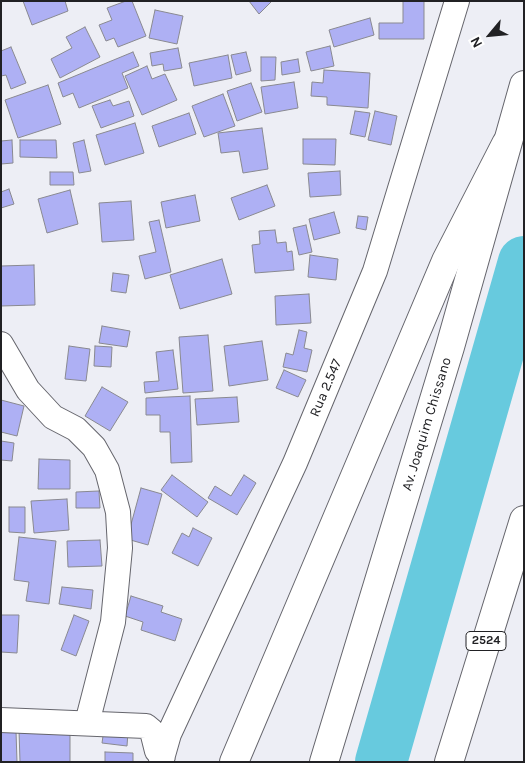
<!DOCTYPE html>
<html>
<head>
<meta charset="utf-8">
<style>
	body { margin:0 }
	#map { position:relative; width:525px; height:763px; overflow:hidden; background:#edeef5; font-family:Karla,sans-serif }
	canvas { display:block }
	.frame { position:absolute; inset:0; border:2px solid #212124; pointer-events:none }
	.north { position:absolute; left:465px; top:10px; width:50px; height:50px; -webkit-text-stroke:4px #fff; paint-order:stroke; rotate:242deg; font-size:14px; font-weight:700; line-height:20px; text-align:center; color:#212124 }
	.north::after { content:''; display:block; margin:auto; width:18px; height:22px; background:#212124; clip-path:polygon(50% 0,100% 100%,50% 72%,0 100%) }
</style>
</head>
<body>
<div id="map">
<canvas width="525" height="763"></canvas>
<div class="frame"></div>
<div class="north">N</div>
</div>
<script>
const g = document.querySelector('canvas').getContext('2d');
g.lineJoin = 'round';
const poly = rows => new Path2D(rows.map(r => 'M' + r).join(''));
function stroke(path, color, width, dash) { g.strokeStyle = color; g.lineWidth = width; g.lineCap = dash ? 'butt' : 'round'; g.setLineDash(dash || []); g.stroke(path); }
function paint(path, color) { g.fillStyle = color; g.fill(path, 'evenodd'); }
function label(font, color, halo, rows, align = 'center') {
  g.font = font + ' Karla,sans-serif'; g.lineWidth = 4; g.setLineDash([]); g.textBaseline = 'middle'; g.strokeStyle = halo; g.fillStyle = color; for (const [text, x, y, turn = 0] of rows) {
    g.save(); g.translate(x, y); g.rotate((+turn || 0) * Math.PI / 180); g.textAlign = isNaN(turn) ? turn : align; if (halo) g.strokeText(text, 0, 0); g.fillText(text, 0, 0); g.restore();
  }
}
stroke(poly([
	[381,762,524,262]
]), '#67cade', 52);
const building = poly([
	[23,1,65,1,68,11,32,25,23,1],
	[126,1,132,1,146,36,118,47,114,38,106,41,99,25,112,20,107,8,126,1],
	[249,1,272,1,259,14,249,1],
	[403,1,424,1,424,39,379,39,379,23,403,23,403,1],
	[155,10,183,16,177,44,149,38,155,10],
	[370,18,374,35,334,47,329,30,370,18],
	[85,27,100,57,60,78,51,59,72,48,66,37,85,27],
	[330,46,334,66,311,71,306,52,330,46],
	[11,47,26,83,11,89,6,75,1,76,1,51,11,47],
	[178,48,182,68,164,71,163,64,152,66,150,53,178,48],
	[133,52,139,66,122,73,128,88,79,108,73,93,63,97,58,83,133,52],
	[246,52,251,71,236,75,231,55,246,52],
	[228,55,232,78,194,86,189,63,228,55],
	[261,57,276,57,275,80,261,81,261,57],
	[298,59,300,72,282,75,281,62,298,59],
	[147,66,152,79,165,74,177,100,142,115,125,76,147,66],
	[324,70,370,73,368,108,327,105,327,97,311,96,312,82,323,83,324,70],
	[294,82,298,108,265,114,261,87,294,82],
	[251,83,262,112,237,121,227,91,251,83],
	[48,85,61,124,18,138,5,100,48,85],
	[223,94,235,126,204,137,192,106,223,94],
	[110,100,113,106,129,101,134,116,101,128,92,106,110,100],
	[355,111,370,113,365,137,350,134,355,111],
	[375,111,397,116,391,145,368,140,375,111],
	[189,113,196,134,159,147,152,126,189,113],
	[135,123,144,153,105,165,96,135,135,123],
	[262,128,268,169,243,173,239,151,221,153,218,133,262,128],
	[303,139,336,139,335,165,303,164,303,139],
	[12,140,13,163,1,164,1,141,12,140],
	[20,140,56,140,57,158,20,157,20,140],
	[84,140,91,171,79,173,73,143,84,140],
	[340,171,341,195,310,197,308,173,340,171],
	[50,172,73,172,74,185,50,185,50,172],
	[267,185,275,206,239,220,231,198,267,185],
	[9,189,14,204,1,208,1,192,9,189],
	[70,190,78,224,47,233,38,199,70,190],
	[195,195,200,221,166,228,161,202,195,195],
	[131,201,134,240,102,242,99,203,131,201],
	[334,212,340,233,314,240,309,219,334,212],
	[358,216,368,217,366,230,356,228,358,216],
	[159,220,171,272,145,279,139,256,156,252,149,222,159,220],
	[306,225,312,252,299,255,293,228,306,225],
	[275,230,277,243,286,242,287,252,292,251,294,270,255,273,252,245,260,244,259,231,275,230],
	[310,255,338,259,336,280,308,277,310,255],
	[222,259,232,294,180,309,170,275,222,259],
	[34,265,35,305,1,306,1,266,34,265],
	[113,273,129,275,126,293,111,291,113,273],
	[309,294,311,323,276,325,275,296,309,294],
	[102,326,130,331,127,347,99,343,102,326],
	[299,330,307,332,304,348,312,350,307,372,283,367,286,353,293,355,299,330],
	[208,335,213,391,183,393,179,337,208,335],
	[262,341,268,380,229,386,224,346,262,341],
	[69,346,90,349,86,381,65,379,69,346],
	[95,346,112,347,111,367,94,366,95,346],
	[173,350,178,389,145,393,144,382,159,381,156,352,173,350],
	[284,370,306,380,298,397,276,388,284,370],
	[102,387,128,402,110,431,85,416,102,387],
	[190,396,192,462,171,463,170,432,160,432,160,415,146,415,146,398,190,396],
	[237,397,239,422,197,425,195,399,237,397],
	[1,400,24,406,17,436,1,432,1,400],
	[1,441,14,443,12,461,1,460,1,441],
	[39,459,70,460,70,489,38,489,39,459],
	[172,475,208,502,197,517,161,490,172,475],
	[244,475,256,483,237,515,208,498,215,486,231,496,244,475],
	[141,488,162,494,148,545,127,539,141,488],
	[99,491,100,508,76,508,76,492,99,491],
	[67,499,69,530,34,533,31,501,67,499],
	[9,507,25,507,25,533,9,532,9,507],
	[193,528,212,538,198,566,172,553,182,533,189,537,193,528],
	[19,537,56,541,49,604,26,601,29,582,14,580,19,537],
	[100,540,102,566,68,567,67,541,100,540],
	[62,587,93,590,91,609,59,604,62,587],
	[131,596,163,606,161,612,182,619,175,641,141,630,143,622,125,616,131,596],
	[1,615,19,615,17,653,1,652,1,615],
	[74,615,89,621,76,656,61,650,74,615],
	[104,729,128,732,127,746,102,743,104,729],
	[19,730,70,730,70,762,20,762,19,730],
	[1,731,16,731,17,762,1,762,1,731],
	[105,752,133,753,133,762,105,762,105,752]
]);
paint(building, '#aeb0f4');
stroke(building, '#898990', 1);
const minor = poly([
	[1,344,28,390,53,417,76,429,94,447,107,470,118,512,120,548,113,622,87,723],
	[1,720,146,726,152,731,157,751,163,756],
	[161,762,169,734,295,463,375,271,457,1]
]);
const primary = poly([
	[324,762,450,347,524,85],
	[449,762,524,520]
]);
const trunk = poly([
	[234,762,446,261,506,144]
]);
stroke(minor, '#65656c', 26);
stroke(primary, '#65656c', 30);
stroke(trunk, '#65656c', 30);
stroke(minor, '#fff', 24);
stroke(primary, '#fff', 28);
stroke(trunk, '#fff', 28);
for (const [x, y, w] of [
	[486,641,40]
]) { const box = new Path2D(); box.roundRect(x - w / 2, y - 9.5, w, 19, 4); g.fillStyle = '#fff'; g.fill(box); stroke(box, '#212124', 1); }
label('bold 12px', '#212124', null, [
	["2524",486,641]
]);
label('14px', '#212124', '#fff', [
	["Rua 2.547",326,388,-67],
	["Av. Joaquim Chissano",427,424,-73]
]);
</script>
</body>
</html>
